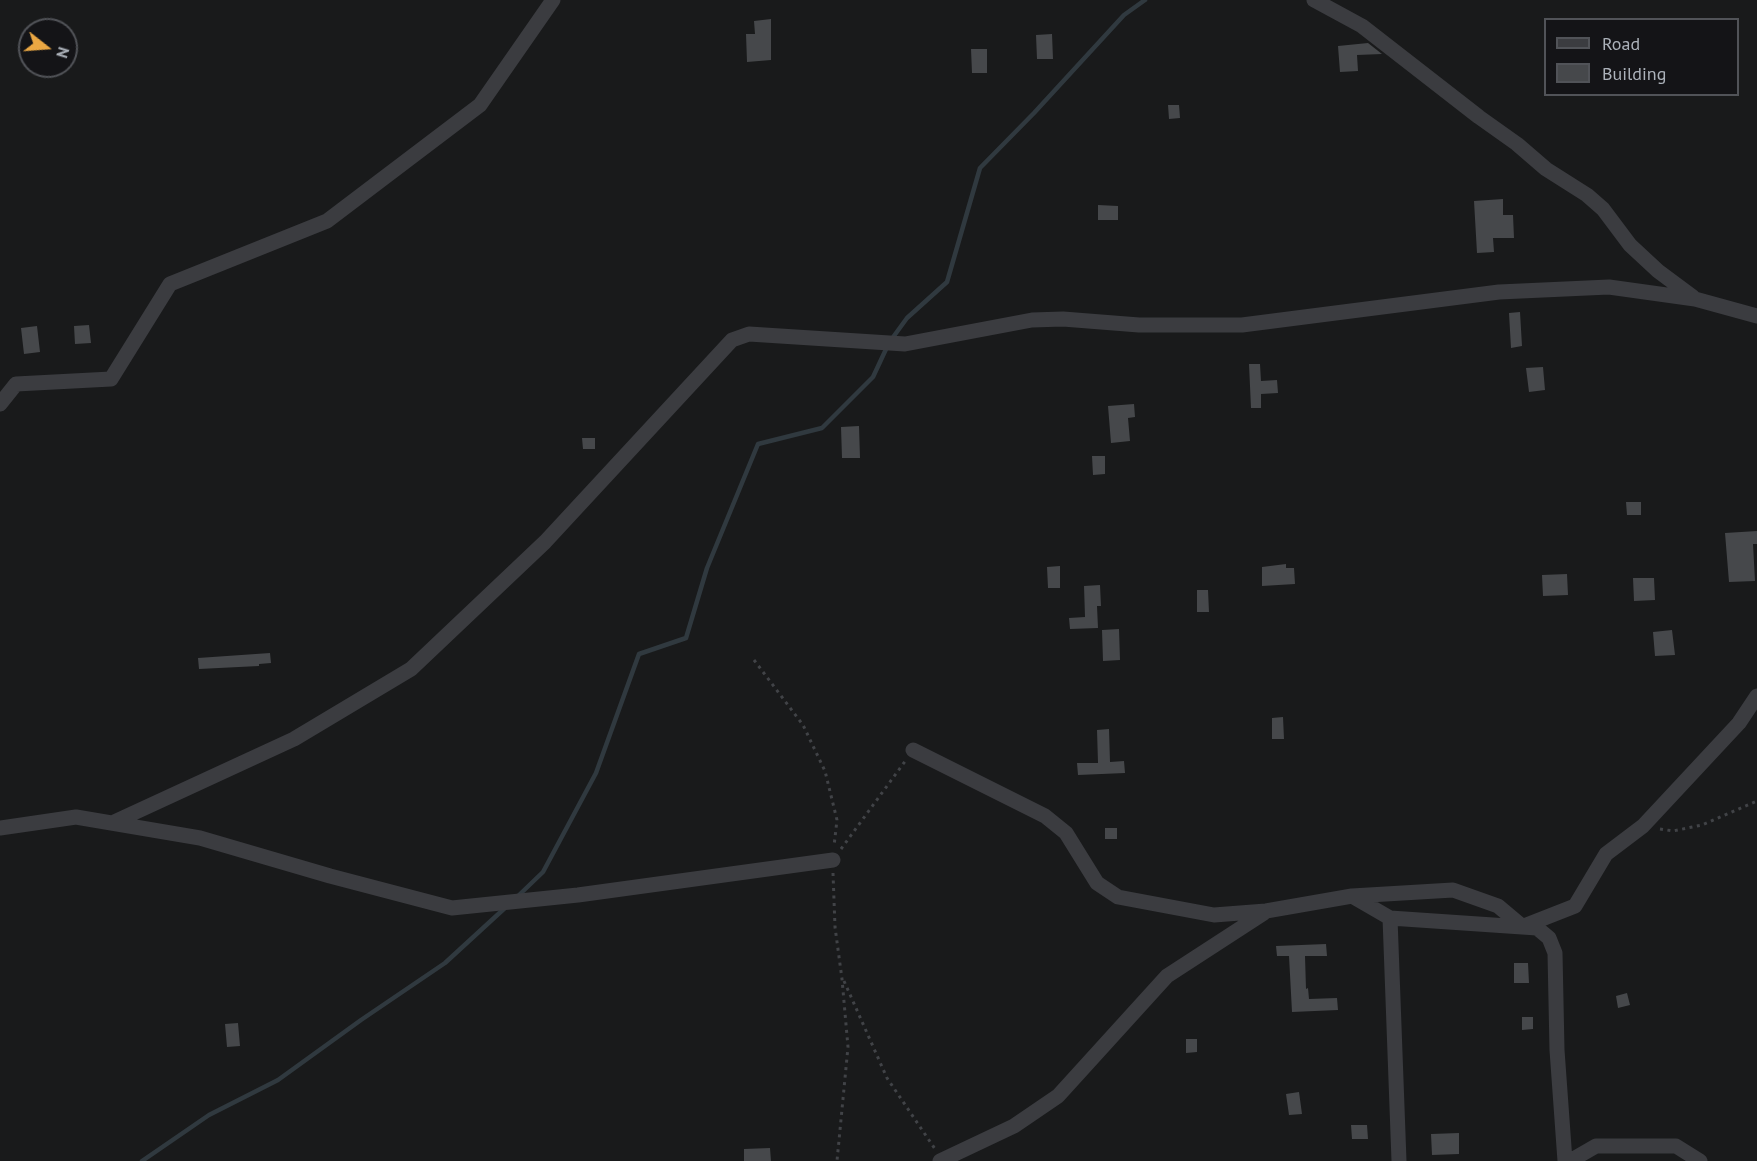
<!DOCTYPE html>
<html>
<head>
<meta charset="utf-8">
<style>
	body { margin:0 }
	#map { position:relative; width:1757px; height:1161px; overflow:hidden; background:#191a1b; font-family:"PT Sans",sans-serif }
	canvas { display:block }
	.legend { position:absolute; left:1544px; top:18px; width:195px; height:78px; box-sizing:border-box; background:#141417; border:2px solid #515358; margin:0; padding:8px 10px; list-style:none; font-size:18px; color:#acb2ba }
	.legend li { display:flex; align-items:center; gap:12px; height:30px }
	.legend b { width:30px; border:2px solid #515358 }
	.north { position:absolute; left:18px; top:18px; width:60px; height:60px; box-sizing:border-box; background:#141417; border:2px solid #515358; border-radius:50%; rotate:107deg; font-size:16px; font-weight:700; line-height:24px; text-align:center; color:#acb2ba }
	.north::after { content:''; display:block; margin:auto; width:21px; height:27px; background:#eaa743; clip-path:polygon(50% 0,100% 100%,50% 72%,0 100%) }
</style>
</head>
<body>
<div id="map">
<canvas width="1757" height="1161"></canvas>
<ul class="legend">
<li><b style="height:8px;background:#3b3c40"></b>Road</li>
<li><b style="height:16px;background:#46484b"></b>Building</li>
</ul>
<div class="north">N</div>
</div>
<script>
const g = document.querySelector('canvas').getContext('2d');
g.lineJoin = 'round';
const poly = rows => new Path2D(rows.map(r => 'M' + r).join(''));
function stroke(path, color, width, dash) { g.strokeStyle = color; g.lineWidth = width; g.lineCap = dash ? 'butt' : 'round'; g.setLineDash(dash || []); g.stroke(path); }
function paint(path, color) { g.fillStyle = color; g.fill(path, 'evenodd'); }
stroke(poly([
	[891,340,907,318,947,282,980,168,1034,113,1124,15,1145,0],
	[517,897,543,872,596,773,639,654,686,638,707,568,758,444,822,428,873,377,887,347],
	[142,1161,209,1115,278,1080,361,1020,445,963,506,907]
]), '#30393f', 4.5);
paint(poly([
	[771,19,771,60,747,62,746,34,755,34,754,21],
	[1052,34,1053,59,1037,59,1036,35],
	[1368,43,1382,54,1357,55,1358,71,1340,72,1338,46],
	[971,49,987,49,987,73,972,73],
	[1168,105,1179,105,1180,118,1169,119],
	[1503,199,1503,215,1513,215,1514,238,1493,238,1494,252,1477,253,1474,201],
	[1098,205,1118,206,1118,220,1098,220],
	[1520,312,1522,346,1511,348,1509,313],
	[89,325,91,343,75,344,74,326],
	[37,326,40,352,24,354,21,328],
	[1249,364,1260,364,1261,381,1277,380,1278,393,1261,394,1261,408,1251,408],
	[1543,367,1545,390,1529,392,1526,368],
	[1134,404,1135,417,1128,418,1130,441,1111,443,1108,406],
	[859,426,860,458,842,458,841,427],
	[582,438,595,438,595,449,583,449],
	[1092,456,1105,456,1105,474,1093,475],
	[1626,502,1641,502,1641,515,1627,515],
	[1757,531,1757,544,1753,544,1755,581,1729,582,1725,533],
	[1286,564,1286,568,1294,568,1295,584,1262,586,1262,567],
	[1060,566,1060,588,1048,588,1047,567],
	[1567,574,1568,595,1543,596,1542,575],
	[1633,578,1654,578,1655,600,1634,601],
	[1100,585,1101,606,1097,606,1098,628,1070,629,1069,618,1085,617,1084,586],
	[1197,590,1208,590,1209,612,1197,612],
	[1119,629,1120,660,1103,661,1102,630],
	[1672,630,1675,655,1655,656,1653,632],
	[270,653,271,663,259,664,259,666,199,669,198,658],
	[1283,717,1284,739,1272,739,1272,718],
	[1109,729,1110,762,1124,761,1125,773,1078,775,1077,763,1098,763,1097,730],
	[1105,828,1117,828,1117,839,1105,839],
	[1326,944,1327,956,1305,956,1306,989,1308,988,1309,999,1337,998,1338,1010,1292,1012,1289,956,1277,956,1276,946],
	[1514,963,1528,963,1529,983,1514,983],
	[1627,993,1630,1005,1618,1008,1616,996],
	[1522,1017,1533,1017,1533,1029,1522,1030],
	[238,1023,240,1046,227,1047,225,1024],
	[1186,1039,1197,1039,1197,1052,1186,1053],
	[1299,1092,1302,1114,1289,1115,1286,1094],
	[1351,1125,1367,1125,1368,1139,1352,1139],
	[1459,1133,1459,1154,1432,1155,1431,1134],
	[770,1148,771,1161,744,1161,744,1149]
]), '#46484b');
stroke(poly([
	[754,660,803,725,825,771,837,820,834,846],
	[1660,829,1673,831,1702,825,1757,801],
	[841,849,906,760],
	[833,873,835,927,842,979,848,1047,837,1161],
	[844,981,887,1078,935,1149]
]), '#414347', 3, [3, 4.5]);
stroke(poly([
	[1314,0,1362,26,1479,117,1517,144,1546,169,1587,195,1603,209,1630,245,1658,271,1693,297],
	[0,404,16,384,111,379,170,284,327,221,480,105,553,0],
	[913,750,1045,816,1066,833,1097,883,1118,897,1214,915,1266,911,1352,896,1390,918,1537,928,1549,938,1555,953,1557,1050,1565,1161],
	[112,823,294,739,411,669,545,542,732,340,749,334,905,344,1032,320,1063,319,1139,325,1242,325,1499,292,1609,287,1695,299,1757,316],
	[0,828,76,817,200,838,330,876,452,908,578,895,833,860],
	[1352,896,1453,890,1498,906,1523,927],
	[1390,918,1399,1161],
	[1524,926,1575,906,1606,854,1643,826,1739,723,1757,696],
	[940,1161,1014,1126,1058,1096,1167,976,1264,913],
	[1570,1161,1596,1146,1676,1146,1700,1161]
]), '#3b3c40', 15);
</script>
</body>
</html>
